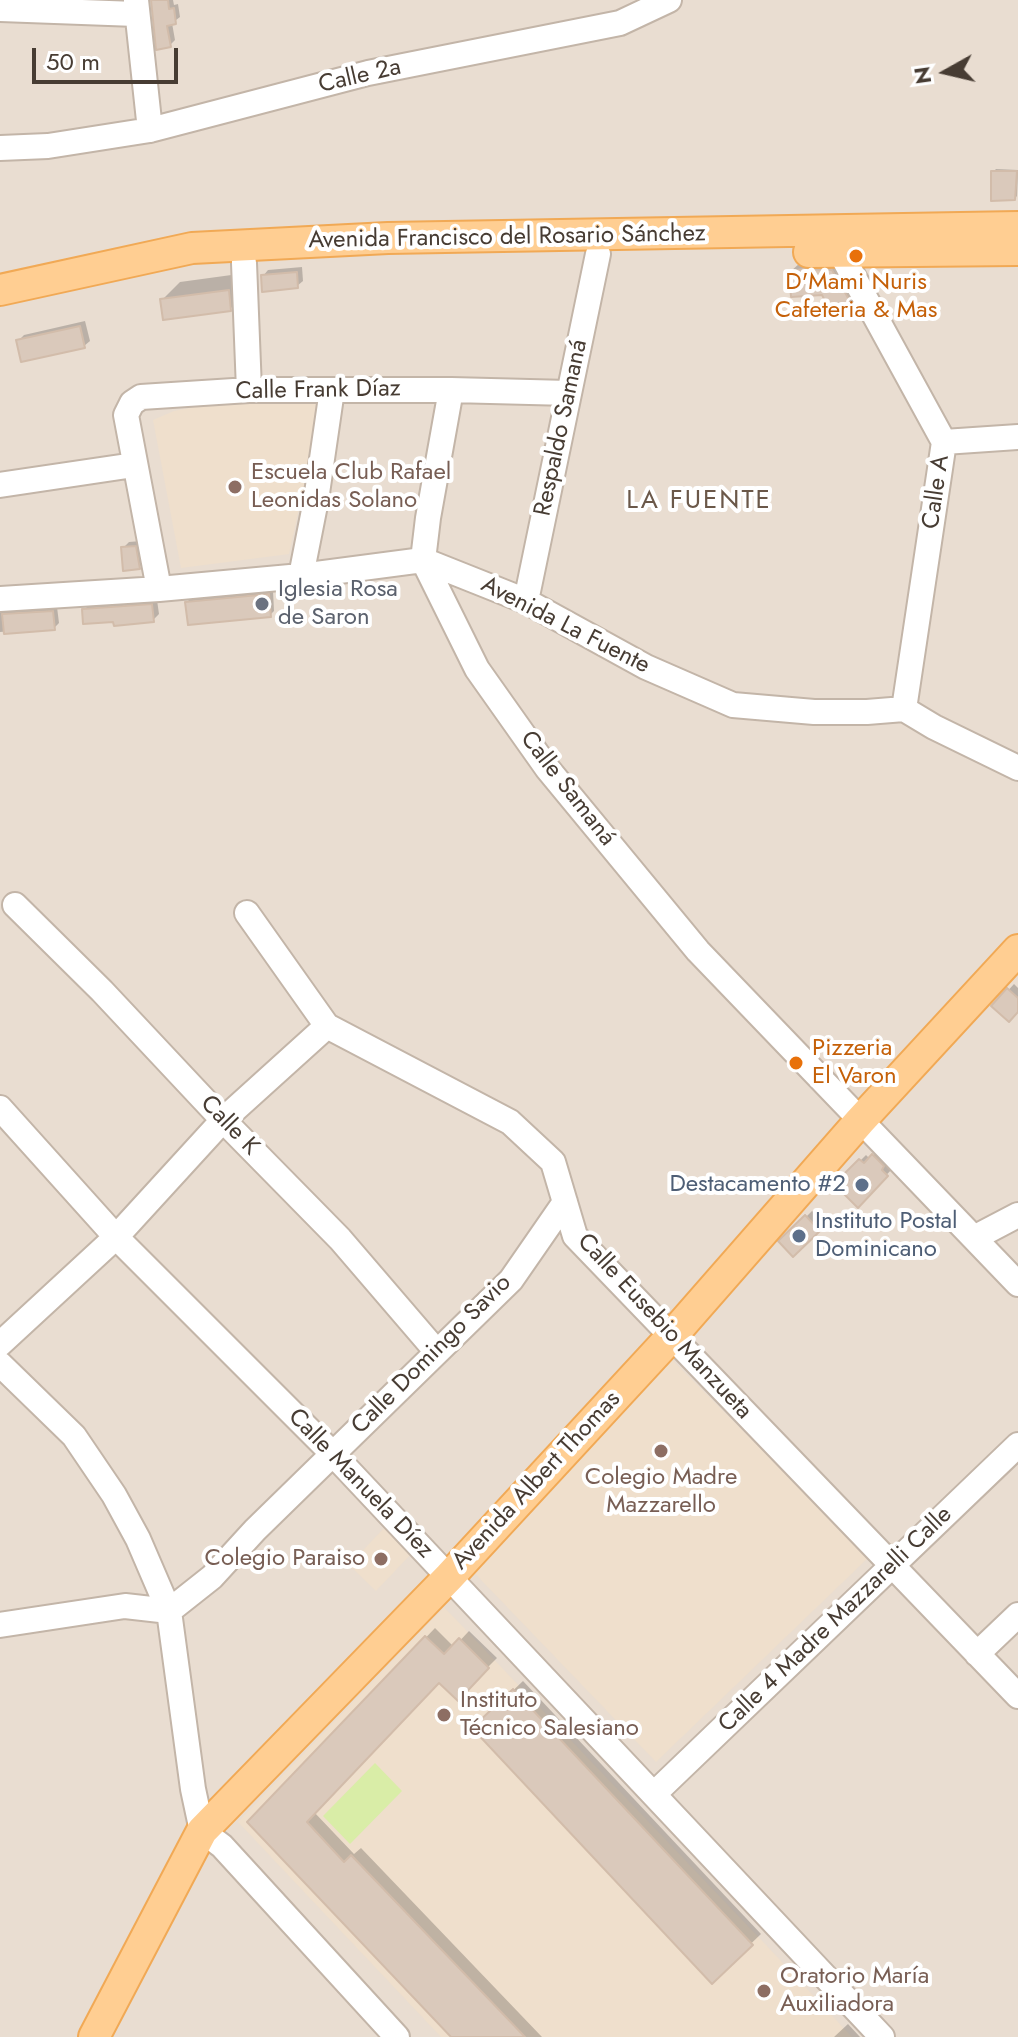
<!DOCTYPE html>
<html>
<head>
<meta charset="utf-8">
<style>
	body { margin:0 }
	#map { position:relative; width:1018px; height:2037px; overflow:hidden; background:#f4ece4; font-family:Jost,sans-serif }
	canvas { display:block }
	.north { position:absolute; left:906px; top:32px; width:80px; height:80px; -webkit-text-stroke:6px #fff; paint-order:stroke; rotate:262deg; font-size:22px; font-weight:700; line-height:32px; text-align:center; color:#473c33 }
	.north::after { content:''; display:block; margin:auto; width:28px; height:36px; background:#473c33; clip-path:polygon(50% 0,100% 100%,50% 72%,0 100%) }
	.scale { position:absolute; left:32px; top:48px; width:146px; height:36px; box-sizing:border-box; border:4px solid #473c33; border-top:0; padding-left:10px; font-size:24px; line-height:28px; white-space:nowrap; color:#473c33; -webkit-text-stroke:6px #fff; paint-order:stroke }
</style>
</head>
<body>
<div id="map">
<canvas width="1018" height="2037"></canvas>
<div class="north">N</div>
<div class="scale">50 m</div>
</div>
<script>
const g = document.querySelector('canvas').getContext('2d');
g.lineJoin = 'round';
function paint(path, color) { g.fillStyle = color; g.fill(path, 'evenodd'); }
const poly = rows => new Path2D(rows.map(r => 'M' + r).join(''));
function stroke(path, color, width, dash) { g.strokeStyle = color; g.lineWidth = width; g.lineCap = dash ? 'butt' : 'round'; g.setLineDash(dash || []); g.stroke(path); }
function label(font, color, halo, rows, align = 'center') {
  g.font = font + ' Jost,sans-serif'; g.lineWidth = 8; g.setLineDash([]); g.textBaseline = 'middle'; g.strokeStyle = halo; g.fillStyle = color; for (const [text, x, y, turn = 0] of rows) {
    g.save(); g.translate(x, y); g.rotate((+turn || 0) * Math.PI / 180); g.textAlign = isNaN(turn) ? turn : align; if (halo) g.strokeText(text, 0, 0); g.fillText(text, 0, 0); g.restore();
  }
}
paint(poly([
	[0,0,1018,0,1018,2037,0,2037]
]), '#e9ddd1');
paint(poly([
	[229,400,322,403,289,554,181,568,153,420,174,411],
	[659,1347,869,1557,656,1762,458,1556],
	[386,1526,413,1552,376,1591,349,1565],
	[444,1607,766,1945,852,2037,441,2037,238,1822]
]), '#efdfcc');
paint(poly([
	[375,1763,402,1791,350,1844,323,1816]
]), '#d9eda7');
paint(poly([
	[153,0,173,0,174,5,178,4,180,17,172,23,175,40,170,45],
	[996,169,1018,170,1017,196,1015,198,993,172],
	[842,262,862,299,854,308,823,293,791,271,800,263],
	[302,267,303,281,297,286,263,276,268,270],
	[246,273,248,292,230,309,162,300,180,282],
	[85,321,90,341,84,346,18,341,24,335],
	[141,541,145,561,139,567,123,548,129,542],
	[273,591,274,611,270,615,187,602,191,598],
	[157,600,159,614,153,620,84,610,90,604],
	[0,607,57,607,59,623,54,628,0,632],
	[1014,984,1018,988,1018,1010,994,1006],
	[879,1150,892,1169,858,1205,852,1180,846,1175,866,1155,870,1159],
	[812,1211,825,1224,793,1254,781,1242],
	[435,1628,454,1647,469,1631,497,1658,457,1698,439,1680,314,1812,354,1854,361,1848,542,2037,454,2037,250,1822],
	[523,1681,761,1934,712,1981,474,1728],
	[848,2024,860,2037,834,2037]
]), '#0003');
const building = poly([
	[151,0,168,0,169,9,174,8,176,24,167,26,171,47,156,50,151,0],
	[991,171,1017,171,1015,200,991,201,991,171],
	[804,269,832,270,855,310,833,317,822,295,791,297,789,271,804,269],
	[297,272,298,288,262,292,261,275,297,272],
	[229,290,231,311,163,320,160,299,229,290],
	[80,326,85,348,21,362,16,340,80,326],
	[136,546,140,569,123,571,121,547,136,546],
	[269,594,271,617,188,625,185,602,269,594],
	[152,604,154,622,114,626,113,622,83,624,82,609,152,604],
	[53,611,55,630,4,634,2,614,53,611],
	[1007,988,1018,998,1018,1012,1009,1022,991,1006,1007,988],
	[872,1154,884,1166,882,1170,888,1176,858,1208,840,1190,849,1180,843,1175,859,1159,864,1163,872,1154],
	[805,1215,820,1231,793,1257,778,1241,805,1215],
	[425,1636,444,1654,459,1638,489,1668,458,1701,439,1683,307,1822,344,1862,351,1855,525,2037,451,2037,247,1822,425,1636],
	[513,1689,753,1945,712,1984,472,1728,513,1689]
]);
paint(building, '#dac9bb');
stroke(building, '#d2bcaa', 2);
const minor = poly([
	[136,0,150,130],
	[0,9,136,14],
	[0,148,48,146,150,130,368,73,620,23,669,0],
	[840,252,944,442,904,709],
	[244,263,249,390],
	[451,390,428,518,423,560,477,669,547,768,698,951,1018,1284],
	[944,442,1018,437],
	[0,485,134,465],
	[301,576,316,500,332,390],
	[159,589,126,415,132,403,141,397,249,390,451,390,569,393],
	[0,599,159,589,301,576,423,560,526,601,646,667,733,705,814,712,867,712,904,709,934,727,1018,768],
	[526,601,598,254],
	[15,905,102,991,223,1120,340,1239,437,1352],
	[247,913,327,1026,510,1122,553,1162,575,1236,1018,1696],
	[0,1108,116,1237,332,1453,882,2037],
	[974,1238,1018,1215],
	[0,1344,116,1237,223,1120,327,1026],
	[0,1364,74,1436,114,1495,138,1539,169,1611,193,1789,202,1831,222,1846,397,2037],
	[0,1625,125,1606,169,1611,212,1577,255,1530,511,1280,565,1202],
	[977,1654,1018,1615],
	[654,1794,1018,1445]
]);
const major = poly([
	[809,252,1018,250],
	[0,290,192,248,388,238,1018,227],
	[94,2037,202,1831,449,1577,670,1338,860,1121,1018,950]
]);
stroke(minor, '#c3b5a8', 28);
stroke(major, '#f1a955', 34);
stroke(minor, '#fff', 24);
stroke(major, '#ffce92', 30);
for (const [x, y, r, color] of [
	[856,256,8,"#e8710a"],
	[235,487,8,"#8d6e63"],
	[262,604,8,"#6b7280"],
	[796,1063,8,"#e8710a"],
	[862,1185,8,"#5c6f8a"],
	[799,1236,8,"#5c6f8a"],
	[661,1451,8,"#8d6e63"],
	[381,1559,8,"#8d6e63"],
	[444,1715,8,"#8d6e63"],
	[764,1991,8,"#8d6e63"]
]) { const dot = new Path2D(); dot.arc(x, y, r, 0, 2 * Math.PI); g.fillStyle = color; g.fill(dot); stroke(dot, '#fff', 3); }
label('24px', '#473c33', '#fff', [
	["Calle 2a",360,77,-13],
	["Avenida Francisco del Rosario Sánchez",507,238,-1],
	["Calle Frank Díaz",318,391,-1],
	["Respaldo Samaná",562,428,-78],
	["Calle A",937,492,-82],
	["Avenida La Fuente",565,626,27],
	["Calle Samaná",567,789,52],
	["Calle K",229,1126,46],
	["Calle Eusebio Manzueta",664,1327,47],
	["Calle Domingo Savio",432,1355,-45],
	["Avenida Albert Thomas",537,1481,-47],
	["Calle Manuela Díez",360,1484,46],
	["Calle 4 Madre Mazzarelli Calle",836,1620,-44]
]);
label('24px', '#c56008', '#fff', [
	["D'Mami Nuris",856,283],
	["Cafeteria & Mas",856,311],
	["Pizzeria",812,1049,"left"],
	["El Varon",812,1077,"left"]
]);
label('24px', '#785e54', '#fff', [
	["Escuela Club Rafael",251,473],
	["Leonidas Solano",251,501],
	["Colegio Madre",661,1478,"center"],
	["Mazzarello",661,1506,"center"],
	["Colegio Paraiso",365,1559,"right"],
	["Instituto",460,1701],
	["Técnico Salesiano",460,1729],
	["Oratorio María",780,1977],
	["Auxiliadora",780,2005]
], 'left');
label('24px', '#5b616d', '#fff', [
	["Iglesia Rosa",278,590],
	["de Saron",278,618]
], 'left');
label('24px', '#4e5e75', '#fff', [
	["Destacamento #2",846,1185],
	["Instituto Postal",815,1222,"left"],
	["Dominicano",815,1250,"left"]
], 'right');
g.letterSpacing = '2px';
label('26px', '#6b5849', '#fff', [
	["LA FUENTE",699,502]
]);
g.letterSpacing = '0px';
</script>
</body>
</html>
